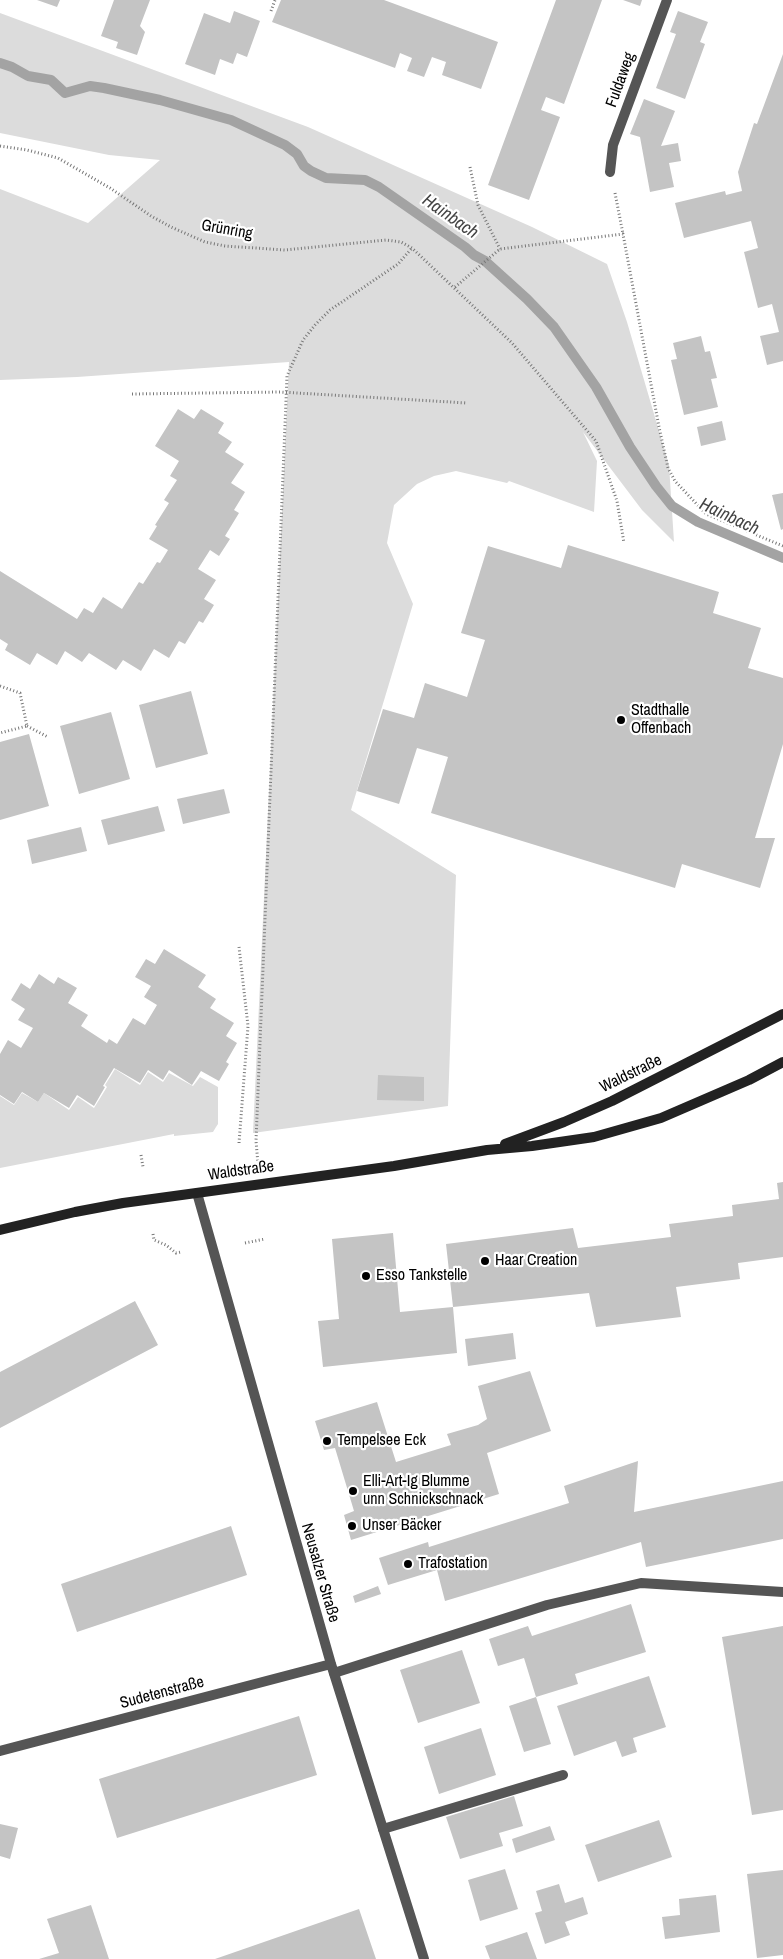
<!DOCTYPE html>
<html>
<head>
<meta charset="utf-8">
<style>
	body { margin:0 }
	canvas { display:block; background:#fff }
</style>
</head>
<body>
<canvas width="783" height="1959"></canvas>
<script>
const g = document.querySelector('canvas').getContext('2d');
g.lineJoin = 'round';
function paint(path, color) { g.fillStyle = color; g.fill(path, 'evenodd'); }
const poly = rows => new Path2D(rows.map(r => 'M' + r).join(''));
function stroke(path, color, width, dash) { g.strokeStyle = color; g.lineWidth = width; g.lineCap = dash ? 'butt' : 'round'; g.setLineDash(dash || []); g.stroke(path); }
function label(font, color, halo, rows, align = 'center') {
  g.font = font + ' "Archivo Narrow",sans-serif'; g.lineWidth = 4.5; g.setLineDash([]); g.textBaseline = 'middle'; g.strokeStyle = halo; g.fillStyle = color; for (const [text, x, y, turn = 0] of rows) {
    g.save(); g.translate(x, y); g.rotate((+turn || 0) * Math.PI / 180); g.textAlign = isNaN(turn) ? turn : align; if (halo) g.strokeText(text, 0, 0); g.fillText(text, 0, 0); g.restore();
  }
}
paint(poly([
	[0,13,308,127,532,227,607,264,627,322,669,465,674,542,642,510,583,432,597,461,594,512,509,481,507,483,456,471,434,476,417,484,394,505,387,543,413,604,351,810,456,875,448,1106,253,1133,289,362,77,377,0,380,0,189,88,223,160,160,109,155,0,133],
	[115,1069,140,1085,148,1072,163,1082,169,1073,193,1086,200,1077,218,1087,218,1124,216,1127,213,1132,174,1136,174,1134,0,1168,0,1096,14,1105,22,1093,38,1102,44,1093,69,1110,78,1097,94,1108,107,1087,105,1085]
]), '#dcdcdc');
stroke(poly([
	[0,63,12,67,28,76,51,80,65,93,90,86,104,88,160,100,231,120,285,145,297,154,304,166,311,171,326,178,365,180,379,187,465,247,474,255,485,261,527,299,554,327,596,387,630,447,656,486,672,506,698,522,783,558]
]), '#a3a3a3', 10);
paint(poly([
	[37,0,60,0,57,7],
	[114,0,150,0,140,26,145,32,137,55,116,48,118,42,101,36],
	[281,0,384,0,498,42,481,89,442,75,446,62,432,57,424,77,407,71,412,58,400,53,395,68,272,22],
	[556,0,602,0,564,104,546,97,541,110,560,117,529,200,488,185],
	[623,0,642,0,640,6],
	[234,11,260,21,247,57,237,53,233,64,220,59,215,75,185,64,204,13,230,23],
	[678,11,708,22,700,42,705,44,685,99,656,88,676,34,670,32],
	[783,54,783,361,767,365,760,336,779,332,772,304,758,308,744,252,758,248,751,221,684,238,675,203,725,191,726,195,742,191,738,172,754,123,757,124],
	[644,99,675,111,661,146,678,143,681,161,669,163,674,187,650,192,640,137,630,134],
	[701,336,705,352,710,351,717,378,711,379,718,407,684,415,671,360,677,359,673,343],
	[178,409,194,419,201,409,224,423,218,433,232,442,225,452,244,464,231,483,245,492,234,510,239,513,225,536,230,539,219,556,210,550,198,569,216,580,204,599,214,605,203,623,199,621,185,644,179,641,169,658,154,649,141,671,123,660,116,670,89,653,82,662,65,651,57,665,37,653,30,665,5,650,8,644,0,639,0,571,77,619,84,608,93,613,103,597,122,609,139,582,143,584,157,562,160,563,168,550,149,539,157,526,155,525,169,503,164,500,177,480,170,476,179,461,155,446],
	[722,421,726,440,701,446,697,427],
	[783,493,783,529,781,530,772,495],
	[568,545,719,592,713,613,761,628,748,668,783,678,783,744,755,838,775,838,760,888,682,864,675,888,431,813,448,757,417,748,399,804,357,791,383,709,414,718,425,683,467,697,485,640,461,633,488,546,561,568],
	[191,691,208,754,156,768,139,705],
	[111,712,130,779,79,794,60,726],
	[29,734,49,806,0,820,0,742],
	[224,789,230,813,183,824,177,799],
	[158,806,165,831,108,845,101,820],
	[81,827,87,851,32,864,27,840],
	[164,949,206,975,198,987,216,999,210,1008,234,1023,226,1036,237,1043,226,1062,229,1064,219,1081,201,1071,192,1085,169,1070,163,1080,148,1070,140,1083,114,1068,103,1086,105,1087,94,1106,77,1095,69,1108,44,1093,38,1102,22,1092,14,1104,0,1095,0,1054,8,1040,21,1048,33,1028,18,1020,25,1009,11,1000,21,983,30,989,39,974,54,984,58,977,77,988,68,1003,88,1015,81,1026,107,1043,109,1039,117,1044,133,1018,145,1025,157,1005,144,997,151,986,135,977,146,959,155,964],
	[378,1075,424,1077,424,1101,377,1100],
	[783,1182,783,1257,738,1263,740,1279,676,1287,681,1317,596,1327,589,1293,453,1307,446,1244,573,1228,578,1248,671,1237,669,1224,733,1216,732,1205,779,1199,777,1183],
	[393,1233,400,1312,453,1307,457,1353,323,1367,318,1321,339,1319,332,1239],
	[135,1301,158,1345,0,1428,0,1372],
	[513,1333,516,1359,468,1366,465,1339],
	[530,1371,551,1431,487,1453,499,1494,351,1540,344,1515,354,1511,335,1448,324,1450,315,1421,377,1402,396,1462,451,1445,447,1434,478,1425,487,1419,478,1386],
	[638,1461,634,1512,783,1481,783,1539,646,1567,641,1542,445,1601,437,1570,388,1585,379,1558,428,1542,429,1547,569,1503,564,1486],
	[231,1526,247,1575,77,1632,61,1584],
	[378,1586,381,1594,355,1603,353,1596],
	[631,1604,646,1652,575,1674,578,1684,536,1697,524,1658,498,1666,489,1639,528,1626,532,1636],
	[783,1626,783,1810,752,1815,722,1637],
	[462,1650,480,1703,418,1723,400,1670],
	[649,1676,666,1727,633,1738,637,1752,622,1757,616,1741,574,1756,557,1706],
	[536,1697,551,1744,524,1752,509,1706],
	[299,1716,317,1775,117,1838,99,1779],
	[481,1728,496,1775,439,1794,424,1747],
	[514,1796,523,1826,499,1833,503,1846,460,1859,446,1817],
	[659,1820,672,1857,598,1882,585,1845],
	[0,1824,18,1828,10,1859,0,1856],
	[550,1826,555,1840,516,1853,512,1839],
	[505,1869,518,1909,480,1921,468,1880],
	[783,1870,783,1955,757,1958,747,1874],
	[559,1884,565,1903,583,1897,588,1914,565,1922,570,1935,545,1944,535,1913,542,1911,536,1891],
	[716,1895,720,1932,665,1939,662,1917,680,1915,679,1899],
	[91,1905,109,1959,39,1959,59,1953,47,1919],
	[359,1909,376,1959,215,1959],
	[527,1932,537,1959,490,1959,485,1946]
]), '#c4c4c4');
stroke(poly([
	[271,11,275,0],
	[0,146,27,150,58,158,110,188,151,216,171,227,205,242,225,246,285,250,386,240,401,242,412,248,512,343,596,441,617,501,624,543],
	[470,167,478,205,500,249],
	[615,193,623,234],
	[455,287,500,249,623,234,659,427,668,468,675,481,706,514,783,546],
	[132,394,280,392,467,403],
	[0,686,20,693,27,726,0,733],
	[27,726,48,737],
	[239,1143,248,1026,239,947],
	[141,1155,143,1167],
	[258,1164,256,1141,287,376,303,340,315,325,330,310,398,264,412,248],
	[153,1234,154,1240,166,1245,176,1253,181,1252],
	[245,1243,265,1239]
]), '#777', 3, [1, 2.5]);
stroke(poly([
	[610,172,613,145,667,0],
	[334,1673,547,1605,641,1583,783,1592],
	[383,1829,563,1775]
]), '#555', 10);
stroke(poly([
	[197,1193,331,1664,424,1959],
	[0,1751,331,1664]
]), '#555', 10);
stroke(poly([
	[505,1144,564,1122,612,1101,783,1014],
	[0,1230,75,1212,123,1203,394,1166,487,1150,532,1146,594,1137,661,1118,749,1080,783,1062]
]), '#222', 10);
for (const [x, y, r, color] of [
	[621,720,5,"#000"],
	[485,1261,5,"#000"],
	[366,1276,5,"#000"],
	[327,1441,5,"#000"],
	[353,1491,5,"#000"],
	[352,1526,5,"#000"],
	[408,1564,5,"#000"]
]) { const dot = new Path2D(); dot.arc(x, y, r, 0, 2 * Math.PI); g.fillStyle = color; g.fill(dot); stroke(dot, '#fff', 2); }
label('16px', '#000', '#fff', [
	["Fuldaweg",621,80,-70],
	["Grünring",227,230,10],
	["Waldstraße",631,1074,-26],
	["Waldstraße",241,1171,-8],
	["Neusalzer Straße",320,1573,74],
	["Sudetenstraße",162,1693,-15]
]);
label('16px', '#000', '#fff', [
	["Stadthalle",631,711],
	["Offenbach",631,729],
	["Haar Creation",495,1261],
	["Esso Tankstelle",376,1276],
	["Tempelsee Eck",337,1441],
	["Elli-Art-Ig Blumme",363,1482],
	["unn Schnickschnack",363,1500],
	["Unser Bäcker",362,1526],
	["Trafostation",418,1564]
], 'left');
label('italic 18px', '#444', '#fff', [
	["Hainbach",450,217,35],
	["Hainbach",729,517,25]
]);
</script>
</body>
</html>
